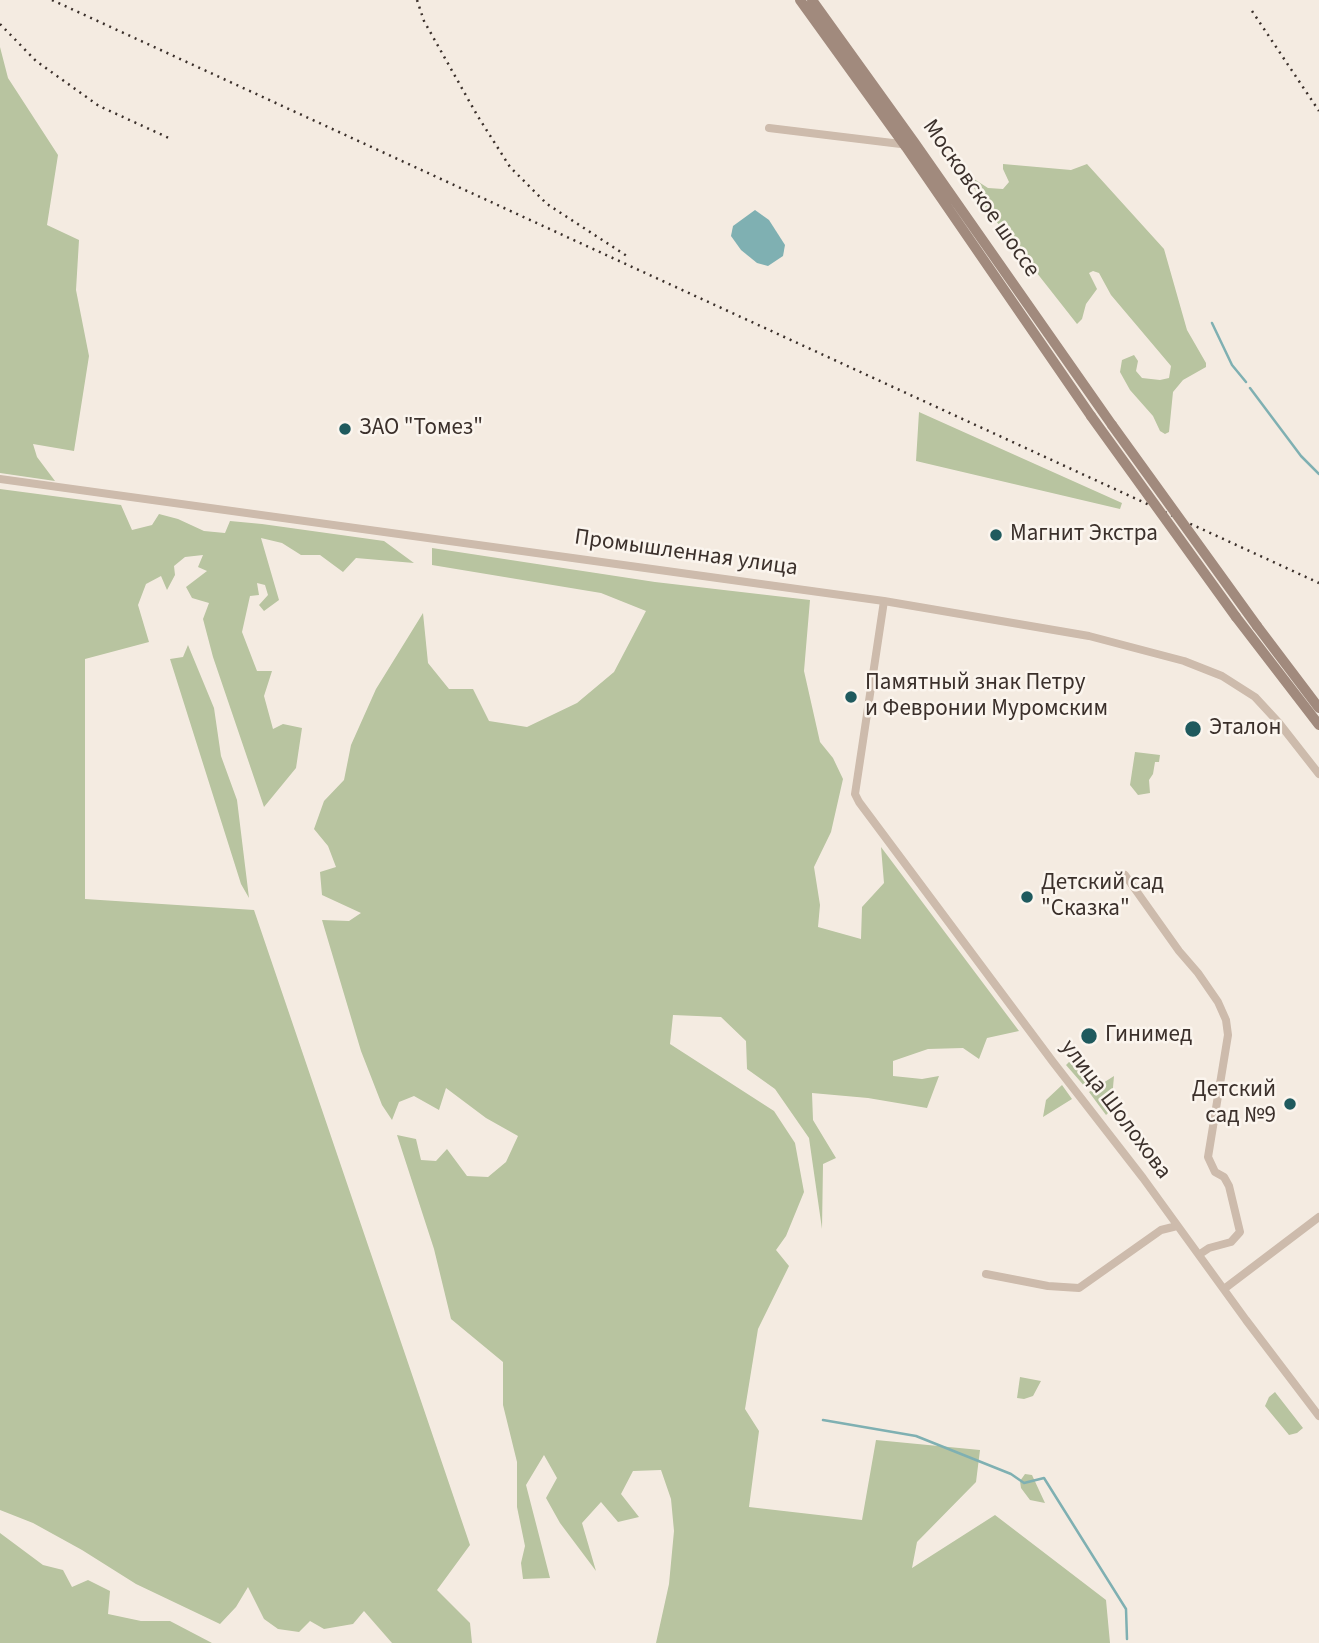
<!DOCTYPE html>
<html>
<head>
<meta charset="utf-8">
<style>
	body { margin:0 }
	canvas { display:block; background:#f4ebe1 }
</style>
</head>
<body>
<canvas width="1319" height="1643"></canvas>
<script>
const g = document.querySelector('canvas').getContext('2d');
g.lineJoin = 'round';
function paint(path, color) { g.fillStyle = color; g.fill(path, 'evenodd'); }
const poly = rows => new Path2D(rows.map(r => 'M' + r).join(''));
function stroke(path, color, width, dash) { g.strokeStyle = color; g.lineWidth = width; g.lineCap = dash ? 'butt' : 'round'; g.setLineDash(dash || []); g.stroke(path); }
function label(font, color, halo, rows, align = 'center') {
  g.font = font + ' "Source Sans 3",sans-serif'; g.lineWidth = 5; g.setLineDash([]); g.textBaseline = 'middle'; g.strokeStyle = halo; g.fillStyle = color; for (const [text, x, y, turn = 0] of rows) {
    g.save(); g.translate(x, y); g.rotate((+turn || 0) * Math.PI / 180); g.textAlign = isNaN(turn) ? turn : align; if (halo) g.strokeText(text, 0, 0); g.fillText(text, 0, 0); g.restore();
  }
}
paint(poly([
	[0,47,8,78,58,155,47,225,79,240,76,290,89,356,74,451,33,444,37,457,55,481,0,473],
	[1003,164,1071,170,1087,164,1164,249,1187,330,1206,363,1206,367,1183,380,1173,392,1169,432,1165,434,1160,431,1153,416,1130,390,1120,372,1122,360,1134,355,1138,361,1136,371,1142,378,1160,380,1169,378,1171,366,1111,295,1099,273,1093,271,1089,273,1097,289,1086,304,1082,319,1077,324,985,207,970,181,974,179,988,188,1003,189,1009,182,1003,169],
	[919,412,1122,503,1120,509,916,461],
	[0,489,121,505,132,530,152,525,159,514,178,519,204,531,225,533,230,521,262,524,384,541,414,563,356,558,343,572,320,555,301,555,282,543,261,538,279,600,264,611,259,605,268,595,265,585,257,583,259,595,250,596,242,632,257,671,272,671,264,696,273,729,283,724,302,728,296,768,264,807,213,657,203,619,209,603,192,598,186,587,207,571,198,567,203,555,185,557,174,566,175,575,167,590,161,576,146,584,138,605,149,642,85,659,85,899,254,910,470,1545,437,1590,470,1623,472,1643,392,1643,364,1611,353,1624,324,1629,310,1621,299,1632,278,1629,264,1619,248,1587,236,1607,220,1624,136,1584,82,1550,33,1523,0,1510],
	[432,548,655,582,810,600,804,671,820,742,833,758,843,779,831,832,814,867,820,905,818,927,861,939,862,907,884,883,881,847,1019,1031,987,1038,979,1059,963,1048,928,1049,893,1061,893,1076,922,1079,939,1076,927,1108,868,1098,812,1093,813,1120,836,1158,823,1164,822,1229,809,1138,775,1089,747,1069,746,1041,721,1017,673,1015,670,1044,774,1111,795,1143,804,1192,786,1236,776,1250,789,1266,758,1329,745,1409,759,1431,749,1507,862,1520,876,1440,980,1450,976,1482,917,1542,912,1568,995,1515,1106,1600,1110,1643,656,1643,669,1584,674,1531,671,1499,661,1470,633,1471,621,1494,639,1517,618,1522,601,1502,582,1523,596,1571,560,1523,546,1498,557,1478,544,1455,526,1485,550,1578,523,1579,521,1563,525,1546,517,1507,517,1462,503,1405,503,1362,451,1319,434,1249,397,1135,416,1139,421,1160,436,1161,447,1149,467,1176,488,1177,506,1162,518,1136,486,1118,446,1088,439,1110,414,1096,399,1102,392,1120,382,1105,361,1051,322,920,349,921,361,913,322,895,320,872,336,867,328,846,314,829,324,801,344,780,351,745,376,689,423,613,428,663,449,689,473,689,489,721,527,727,577,703,614,672,646,611,601,593,432,565],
	[188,645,214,708,221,756,237,800,249,898,241,884,170,659,183,657],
	[1135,752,1160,755,1159,762,1155,762,1153,774,1149,780,1150,793,1138,795,1130,785],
	[1069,1062,1084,1065,1095,1082,1086,1088,1066,1065],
	[1114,1076,1111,1110,1106,1115,1089,1092],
	[1062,1085,1072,1099,1043,1117,1046,1100],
	[1020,1377,1041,1381,1033,1396,1024,1399,1017,1398],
	[1275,1392,1303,1428,1297,1433,1289,1435,1265,1406,1269,1397],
	[1025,1474,1032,1475,1045,1503,1030,1500,1021,1488,1020,1481],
	[0,1533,43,1565,63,1570,72,1587,88,1580,110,1591,108,1614,141,1621,170,1621,212,1643,0,1643]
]), '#b8c4a0');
paint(poly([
	[755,210,769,220,785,245,783,256,768,266,757,263,741,250,731,236,733,226]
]), '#7fb0b2');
stroke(poly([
	[1212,323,1232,365,1246,382],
	[1250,388,1301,456,1319,474],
	[823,1420,916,1436,1011,1474,1024,1483,1044,1478,1126,1609,1127,1639]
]), '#7fb0b2', 2.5);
stroke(poly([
	[769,128,909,145],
	[0,479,884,601,1089,636,1184,661,1222,676,1255,697,1279,723,1319,774],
	[884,601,855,794,859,802,1053,1062,1143,1178,1246,1320,1319,1416],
	[1125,875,1179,951,1198,973,1218,1002,1226,1020,1228,1035,1208,1157,1215,1172,1224,1177,1229,1186,1240,1232,1231,1242,1209,1248,1200,1254],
	[986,1274,1048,1286,1079,1288,1161,1230,1177,1226],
	[1224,1289,1319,1217]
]), '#cdbbac', 8);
stroke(poly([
	[800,0,906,147,1091,416],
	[812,0,914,142,1112,425],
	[1236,617,1319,725],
	[1257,626,1319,708]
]), '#a18a7d', 10);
stroke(poly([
	[52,0,1319,583],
	[417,0,424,21,477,115,510,167,547,204,630,258],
	[1252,11,1319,111],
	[0,24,36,61,99,106,171,139]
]), '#3b302b', 2.5, [2, 5]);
stroke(poly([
	[1091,416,1236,617],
	[1112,425,1257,626]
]), '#a18a7d', 10);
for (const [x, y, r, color] of [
	[345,429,7,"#1f5a5e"],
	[996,535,7,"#1f5a5e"],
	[851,697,7,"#1f5a5e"],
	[1193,729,9,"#1f5a5e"],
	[1027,897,7,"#1f5a5e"],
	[1089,1036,9,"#1f5a5e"],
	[1290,1104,7,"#1f5a5e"]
]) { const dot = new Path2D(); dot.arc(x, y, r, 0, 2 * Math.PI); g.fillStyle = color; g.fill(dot); stroke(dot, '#fbf5ee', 2.5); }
label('23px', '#3b302b', '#fbf5ee', [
	["Московское шоссе",980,199,55],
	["Промышленная улица",686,554,8],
	["улица Шолохова",1115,1110,53]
]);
label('23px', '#3b302b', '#fbf5ee', [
	["ЗАО \"Томез\"",359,429],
	["Магнит Экстра",1010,535],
	["Памятный знак Петру",865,684],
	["и Февронии Муромским",865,710],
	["Эталон",1209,729],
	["Детский сад",1041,884],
	["\"Сказка\"",1041,910],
	["Гинимед",1105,1036],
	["Детский",1276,1091,"right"],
	["сад №9",1276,1117,"right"]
], 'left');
</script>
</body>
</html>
